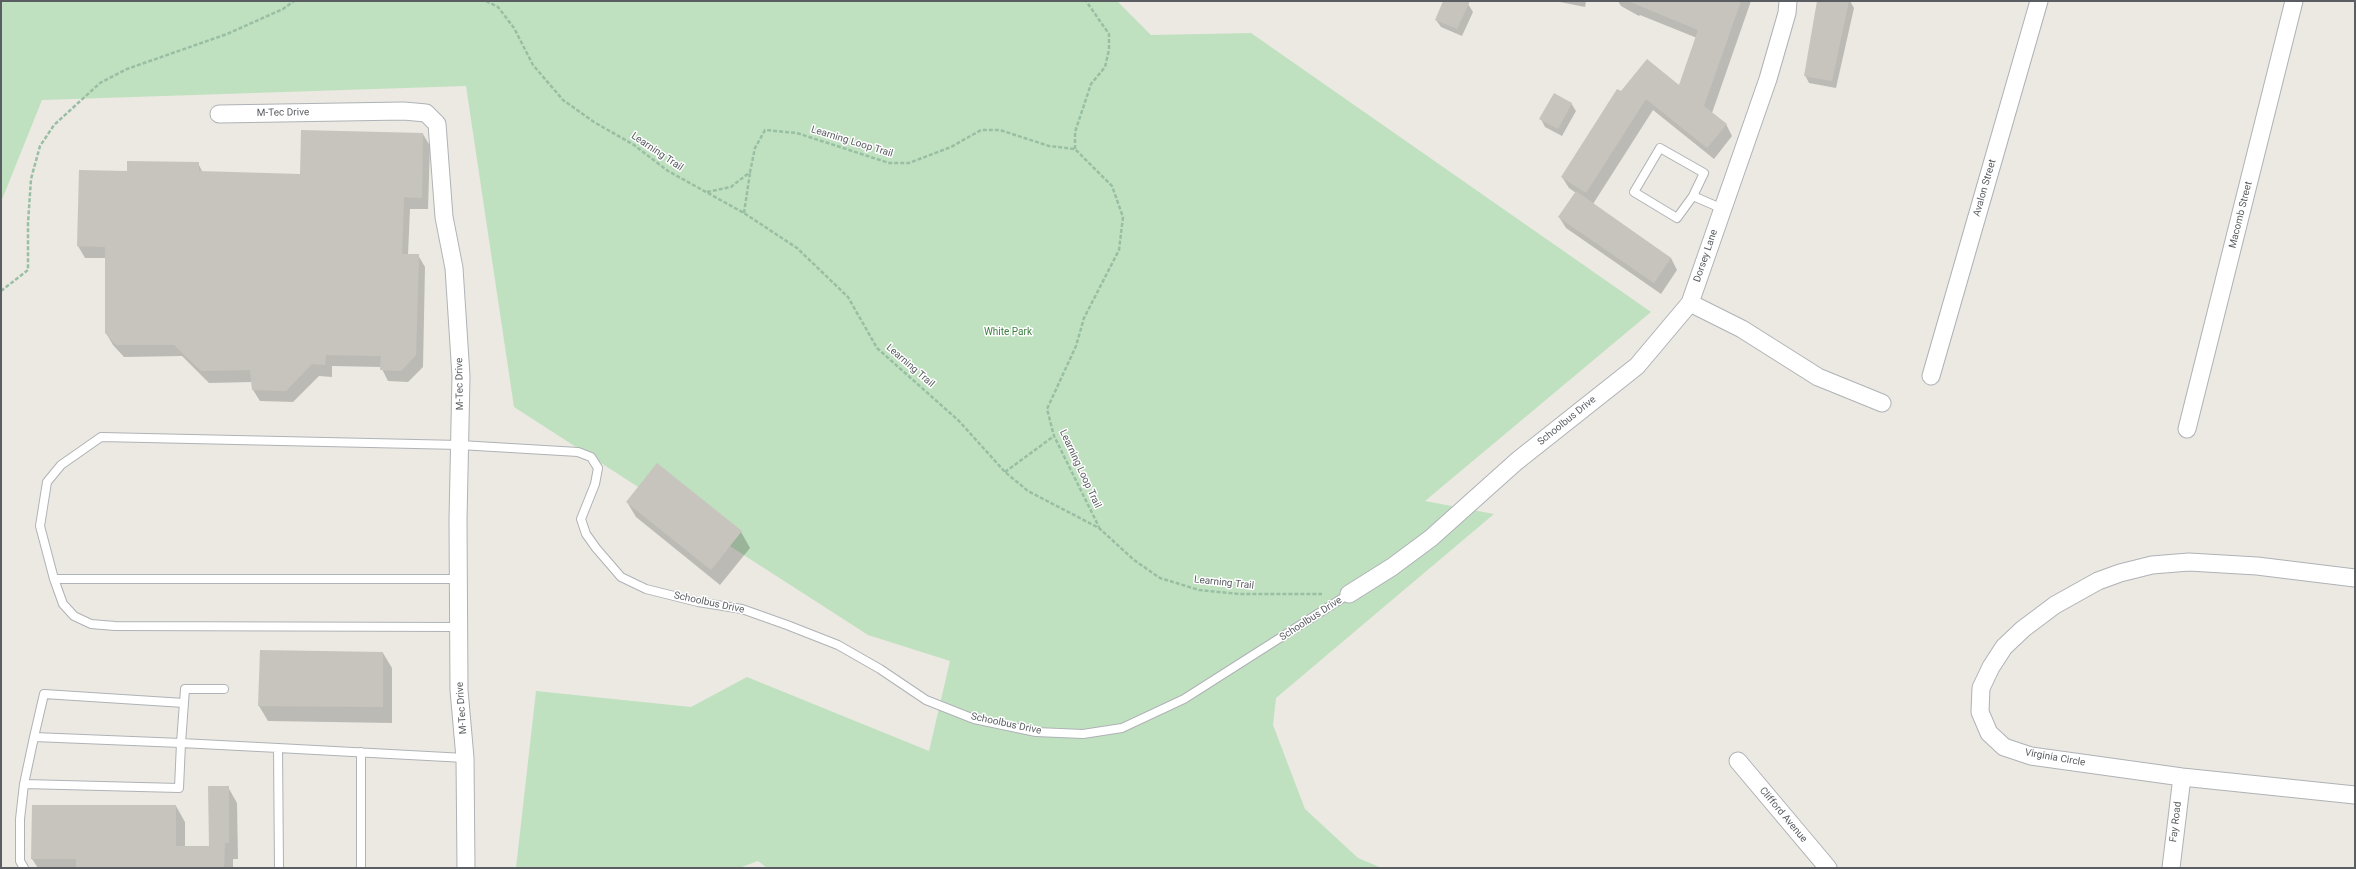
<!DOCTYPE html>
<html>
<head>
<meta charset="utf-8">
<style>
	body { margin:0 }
	#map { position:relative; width:2356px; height:869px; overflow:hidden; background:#ebe9e2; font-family:Roboto,sans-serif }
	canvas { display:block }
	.frame { position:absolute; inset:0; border:2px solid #5a5d61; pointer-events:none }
</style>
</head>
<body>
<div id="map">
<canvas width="2356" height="869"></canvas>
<div class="frame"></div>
</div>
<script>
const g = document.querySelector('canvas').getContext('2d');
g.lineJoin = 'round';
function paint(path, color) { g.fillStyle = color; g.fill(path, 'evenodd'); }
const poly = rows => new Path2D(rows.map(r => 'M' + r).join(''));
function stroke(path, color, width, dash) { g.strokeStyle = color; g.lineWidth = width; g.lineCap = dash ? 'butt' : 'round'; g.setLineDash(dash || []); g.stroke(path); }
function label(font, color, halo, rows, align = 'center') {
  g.font = font + ' Roboto,sans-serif'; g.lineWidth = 3; g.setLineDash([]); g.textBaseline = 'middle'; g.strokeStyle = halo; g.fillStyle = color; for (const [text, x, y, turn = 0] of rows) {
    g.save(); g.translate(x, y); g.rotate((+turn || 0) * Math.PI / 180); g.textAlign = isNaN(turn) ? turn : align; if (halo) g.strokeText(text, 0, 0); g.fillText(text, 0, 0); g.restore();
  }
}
paint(poly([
	[1,1,1117,1,1151,35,1251,33,1651,312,1425,501,1494,514,1276,698,1273,725,1305,809,1358,858,1382,868,767,868,758,861,739,868,516,868,536,691,691,707,747,677,929,751,950,661,868,635,514,407,466,86,42,100,1,202]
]), '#c0e1c0');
paint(poly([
	[1444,1,1461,1,1468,4,1473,12,1462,36,1441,27,1436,20],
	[1555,1,1586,1,1585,7],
	[1618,1,1751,1,1712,113,1726,124,1732,136,1714,159,1653,110,1593,204,1671,258,1677,270,1661,294,1566,228,1559,217,1576,193,1569,188,1562,177,1621,93,1679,87,1697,38,1640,15,1639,16,1621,6],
	[1818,1,1850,1,1854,8,1836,88,1809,83,1805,75],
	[1571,103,1576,111,1562,136,1545,127,1541,119],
	[423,134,430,146,428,209,410,209,408,255,418,255,425,267,423,367,408,382,388,381,381,367,332,366,332,377,319,376,293,402,260,401,253,390,252,382,209,383,182,356,124,357,113,345,106,333,106,258,85,258,78,246,80,171,128,172,198,163,203,173,301,175],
	[657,464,741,532,750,548,720,585,636,517,627,502],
	[383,653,392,668,392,723,268,721,259,706],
	[228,787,237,803,238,859,233,859,233,868,38,868,32,859,176,806,185,822,185,847,210,847]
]), '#0003');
paint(poly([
	[1443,1,1470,1,1457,29,1435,20],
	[1628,1,1741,1,1704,106,1727,124,1707,148,1646,99,1586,193,1561,177,1617,89,1621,91,1647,59,1679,85,1698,30],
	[1817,1,1849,1,1832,81,1804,76],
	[1554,93,1572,103,1558,129,1539,119],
	[301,130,423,133,422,198,404,197,402,254,419,254,416,355,401,371,380,370,381,356,326,355,325,365,312,364,286,391,252,390,250,370,201,371,174,345,116,345,105,333,105,247,77,246,79,170,127,171,127,161,199,162,199,171,300,174],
	[1576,191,1671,258,1654,283,1558,217],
	[657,463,742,531,711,570,626,502],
	[260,650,383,652,383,707,258,706],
	[208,786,229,786,229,843,225,843,224,868,76,868,76,859,31,859,32,805,176,805,176,846,209,846]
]), '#c7c4be');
const service = poly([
	[1693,196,1677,218,1634,192,1660,148,1704,173,1693,196,1723,209],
	[54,579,459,579],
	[459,627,115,626,91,624,74,616,63,604,54,579,40,526,47,482,61,465,101,437,460,445,578,452,591,457,598,468,595,484,581,519,586,534,596,548,621,577,646,589,698,602,742,609,787,625,838,645,880,669,926,700,974,719,1036,732,1083,734,1122,728,1184,699,1349,594],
	[224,689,185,689,181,743,278,748],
	[34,737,181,743,179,788,24,784,34,737,44,694,184,703],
	[361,752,361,868],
	[24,868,20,861,20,819,24,784],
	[279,868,278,748,465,758]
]);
const minor = poly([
	[219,114,404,111,426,113,437,124,444,217,454,268,461,376,458,520,459,690,465,758,466,868],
	[1690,303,1742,329,1818,377,1882,403],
	[1931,376,2039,1],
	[2187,429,2294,1],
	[2355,578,2257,566,2189,562,2152,565,2120,573,2098,581,2055,605,2023,629,2004,647,1991,667,1981,688,1980,712,1989,733,2004,747,2031,756,2182,777,2355,795],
	[1349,594,1392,567,1431,538,1517,461,1637,366,1690,303,1768,79,1787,13,1788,1],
	[1738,761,1828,868],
	[2171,868,2182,777]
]);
stroke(service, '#afb2b6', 10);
stroke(minor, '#afb2b6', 19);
stroke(poly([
	[486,1,498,7,514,28,533,65,563,100,594,122,634,145,668,171,744,213,797,248,848,297,877,348,959,421,1005,472,1028,491,1099,528,1134,560,1160,578,1199,590,1239,594,1322,594],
	[1075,149,1075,132,1091,84,1105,67,1109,50,1109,34,1086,1],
	[707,192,731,187,750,172,755,148,765,130,797,133,889,163,909,163,951,147,981,130,1000,130,1049,146,1075,149,1112,186,1123,217,1119,250,1084,318,1076,346,1047,409,1054,436,1099,527],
	[744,213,750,173],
	[1,291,28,270,28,223,31,179,40,146,54,125,100,83,127,69,227,34,283,9,294,1],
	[1005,472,1054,436]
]), '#98bfa3', 2.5, [4, 2]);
stroke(service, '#fff', 8);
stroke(minor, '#fff', 17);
label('10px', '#5a5d61', '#fff', [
	["M-Tec Drive",283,113,-1],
	["Learning Loop Trail",852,142,17],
	["Learning Trail",657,152,34],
	["Avalon Street",1985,188,-74],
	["Macomb Street",2241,215,-76],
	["Dorsey Lane",1706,256,-71],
	["Learning Trail",910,366,41],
	["M-Tec Drive",460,384,-91],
	["Schoolbus Drive",1567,421,-39],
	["Learning Loop Trail",1080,469,65],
	["Learning Trail",1224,583,6],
	["Schoolbus Drive",709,603,12],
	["Schoolbus Drive",1311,619,-33],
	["M-Tec Drive",462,708,-94],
	["Schoolbus Drive",1006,724,12],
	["Virginia Circle",2055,758,10],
	["Clifford Avenue",1783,815,50],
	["Fay Road",2176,822,-83]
]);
label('10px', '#3b7f3f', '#fff', [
	["White Park",1008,332]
]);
</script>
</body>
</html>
